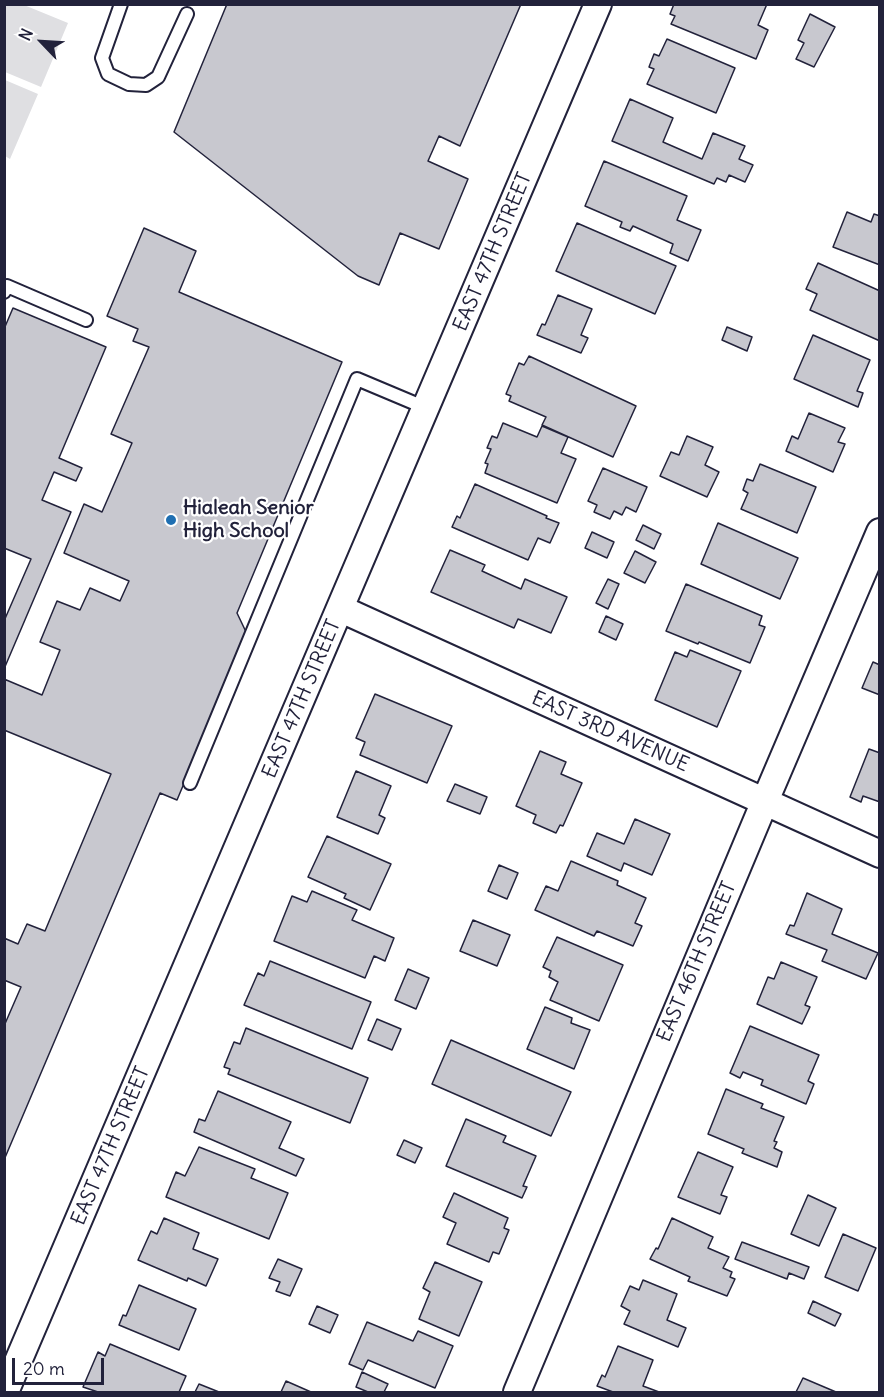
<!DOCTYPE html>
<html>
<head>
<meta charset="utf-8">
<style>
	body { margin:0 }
	#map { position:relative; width:884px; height:1397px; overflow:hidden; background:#fff; font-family:Delius,sans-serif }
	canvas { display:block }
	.frame { position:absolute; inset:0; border:6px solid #22223b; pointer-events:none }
	.north { position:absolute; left:12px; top:12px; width:60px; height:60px; -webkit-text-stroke:4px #fff; paint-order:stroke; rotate:295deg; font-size:16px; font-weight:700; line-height:24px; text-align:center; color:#22223b }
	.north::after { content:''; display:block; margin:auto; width:21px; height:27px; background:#22223b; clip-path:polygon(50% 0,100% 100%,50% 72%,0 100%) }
	.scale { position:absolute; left:12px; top:1358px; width:92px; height:27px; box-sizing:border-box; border:3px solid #22223b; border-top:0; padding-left:8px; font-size:18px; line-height:21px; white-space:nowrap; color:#22223b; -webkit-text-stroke:4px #fff; paint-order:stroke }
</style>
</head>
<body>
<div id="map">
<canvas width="884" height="1397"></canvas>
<div class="frame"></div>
<div class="north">N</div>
<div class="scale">20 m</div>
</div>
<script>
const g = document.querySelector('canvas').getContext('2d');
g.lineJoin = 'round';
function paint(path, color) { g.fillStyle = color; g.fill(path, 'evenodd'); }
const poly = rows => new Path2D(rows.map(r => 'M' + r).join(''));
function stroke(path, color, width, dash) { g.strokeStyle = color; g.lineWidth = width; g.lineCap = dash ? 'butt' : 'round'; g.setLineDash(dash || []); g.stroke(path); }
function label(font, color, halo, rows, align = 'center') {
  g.font = font + ' Delius,sans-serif'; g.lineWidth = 4.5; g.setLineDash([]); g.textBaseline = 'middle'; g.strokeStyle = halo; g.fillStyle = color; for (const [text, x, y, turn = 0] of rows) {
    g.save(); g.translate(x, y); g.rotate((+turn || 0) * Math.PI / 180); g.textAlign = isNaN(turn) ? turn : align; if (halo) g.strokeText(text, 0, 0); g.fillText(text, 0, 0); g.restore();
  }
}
paint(poly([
	[4,5,24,5,68,23,41,87,5,72],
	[5,80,38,94,10,159,5,156]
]), '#dfdfe2');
const building = poly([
	[227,4,521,4,460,146,439,136,428,161,468,179,439,249,400,233,379,285,358,276,174,132,227,4],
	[674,4,767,4,758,25,768,30,756,59,671,24,675,16,670,14,674,4],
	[810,14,835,27,814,67,796,59,804,43,798,40,810,14],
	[667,39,735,68,716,113,647,84,654,69,649,67,654,54,659,56,667,39],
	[630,99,673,118,663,142,702,159,713,133,745,146,739,159,753,165,745,182,729,175,726,182,717,178,714,184,612,141,630,99],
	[604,161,687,196,677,220,701,230,688,261,670,253,673,244,633,226,630,231,620,227,622,222,585,206,604,161],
	[847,212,871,222,874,214,880,216,880,265,833,247,847,212],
	[577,223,676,266,655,314,556,271,577,223],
	[144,228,196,251,179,292,342,362,237,613,247,634,177,800,160,793,4,1160,4,1026,21,987,4,980,4,938,18,944,27,924,45,931,111,774,4,730,4,679,42,695,60,650,40,642,57,601,80,610,90,588,120,601,129,581,64,553,84,504,102,512,132,443,111,434,149,347,133,341,138,329,107,316,144,228],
	[818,263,880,291,880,341,810,310,817,294,806,289,818,263],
	[558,295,592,309,581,335,588,338,581,353,537,335,542,324,545,325,558,295],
	[13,308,106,347,59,458,82,468,76,481,54,472,42,500,71,512,4,669,4,621,31,559,4,548,4,329,13,308],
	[727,327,752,337,747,351,722,340,727,327],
	[813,335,870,360,857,391,863,393,858,407,794,379,813,335],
	[529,356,636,406,613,457,542,425,546,417,509,401,511,396,506,394,519,363,524,365,529,356],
	[809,413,845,428,838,442,845,444,833,472,786,451,792,436,798,439,809,413],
	[503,423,537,437,542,426,568,437,561,453,576,459,557,503,485,473,488,464,485,463,491,449,487,448,492,436,497,438,503,423],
	[687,436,713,447,705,465,719,472,707,497,660,476,671,452,679,455,687,436],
	[760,464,816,487,797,533,741,509,748,493,743,490,747,479,753,481,760,464],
	[603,468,647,487,636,512,626,507,622,515,614,511,610,519,594,512,597,505,588,501,603,468],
	[475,484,547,516,546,518,559,523,550,543,538,538,528,560,452,527,457,516,460,518,475,484],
	[718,523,798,558,780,599,701,564,718,523],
	[643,525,661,534,654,549,636,540,643,525],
	[592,532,614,542,607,558,585,548,592,532],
	[450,550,485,565,482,571,521,589,525,579,567,597,551,633,518,619,514,628,431,592,450,550],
	[635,551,656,562,645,583,624,573,635,551],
	[608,579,619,584,608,609,596,603,608,579],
	[686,584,762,616,759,625,765,627,750,663,699,642,698,644,666,631,686,584],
	[606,616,623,624,616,640,599,632,606,616],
	[690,650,741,671,717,727,655,700,675,652,687,657,690,650],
	[873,662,880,665,880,695,862,688,873,662],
	[375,694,452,726,427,783,360,755,365,742,356,738,375,694],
	[869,749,880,753,880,802,863,796,861,802,850,797,869,749],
	[540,751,566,762,561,774,582,783,563,826,560,825,556,833,533,823,536,815,516,806,540,751],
	[356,771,391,786,379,815,385,818,378,834,337,817,356,771],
	[455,784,487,797,480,814,447,801,455,784],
	[635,819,670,834,652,875,624,863,621,871,587,856,597,833,624,844,635,819],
	[327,836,391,864,370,910,344,898,346,894,308,877,327,836],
	[571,861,618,881,617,885,646,898,635,923,642,926,633,946,597,931,594,936,535,910,546,886,558,891,571,861],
	[499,865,518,873,507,899,488,891,499,865],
	[312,891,357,910,352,920,394,938,385,961,374,956,365,978,274,941,292,896,307,902,312,891],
	[807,893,842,909,832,934,878,953,866,979,822,961,827,950,786,934,790,925,794,926,807,893],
	[473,920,510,935,497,966,460,951,473,920],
	[557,937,623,965,599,1021,550,1000,558,982,549,977,551,971,543,967,557,937],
	[270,961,371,1002,352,1049,244,1005,258,973,264,976,270,961],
	[781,962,817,977,805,1005,810,1007,802,1024,757,1004,768,977,774,979,781,962],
	[408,969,429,978,416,1009,395,1000,408,969],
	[545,1007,572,1018,571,1023,590,1030,574,1069,527,1049,545,1007],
	[377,1019,401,1029,392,1050,368,1040,377,1019],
	[750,1026,819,1055,808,1081,814,1084,806,1104,761,1085,763,1080,743,1072,740,1078,730,1073,750,1026],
	[246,1028,368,1078,350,1123,228,1074,230,1069,224,1067,234,1042,240,1044,246,1028],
	[451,1040,571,1092,551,1136,432,1084,451,1040],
	[726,1089,763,1104,761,1108,784,1117,774,1141,777,1142,774,1148,782,1152,777,1167,742,1153,744,1149,708,1134,726,1089],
	[218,1091,291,1122,279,1148,304,1159,296,1176,194,1132,199,1119,205,1121,218,1091],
	[466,1119,506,1136,503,1142,536,1156,523,1186,527,1187,522,1198,446,1166,466,1119],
	[404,1140,422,1148,415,1163,397,1155,404,1140],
	[199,1147,255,1169,251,1178,288,1193,269,1239,166,1197,176,1172,185,1176,199,1147],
	[698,1152,733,1167,721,1195,727,1197,720,1214,678,1197,698,1152],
	[454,1193,508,1218,504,1228,509,1230,499,1254,493,1252,489,1262,447,1244,456,1223,443,1217,454,1193],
	[808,1195,836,1208,819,1246,791,1234,808,1195],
	[164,1218,199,1233,193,1249,218,1259,206,1286,188,1278,187,1281,138,1260,151,1231,157,1234,164,1218],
	[672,1218,713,1237,708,1248,729,1257,723,1268,732,1272,730,1277,735,1279,727,1296,688,1281,690,1277,650,1259,656,1248,658,1249,672,1218],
	[843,1234,876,1248,858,1291,825,1277,843,1234],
	[742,1242,809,1267,804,1279,789,1273,787,1279,735,1259,742,1242],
	[278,1259,302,1269,290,1296,276,1291,280,1282,269,1278,278,1259],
	[435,1262,482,1282,459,1336,419,1319,430,1292,423,1288,435,1262],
	[643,1280,677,1294,667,1320,686,1328,678,1347,624,1324,630,1311,621,1306,630,1286,639,1290,643,1280],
	[139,1285,196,1309,179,1350,119,1325,123,1315,126,1316,139,1285],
	[813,1301,841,1314,835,1326,808,1313,813,1301],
	[317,1306,338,1315,330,1333,309,1324,317,1306],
	[367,1322,413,1341,418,1331,453,1346,435,1388,368,1360,363,1370,349,1364,367,1322],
	[110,1344,186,1376,179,1392,98,1392,83,1387,98,1352,105,1356,110,1344],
	[618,1346,653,1360,643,1386,659,1392,613,1392,597,1386,602,1375,605,1377,618,1346],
	[362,1372,388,1384,384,1392,368,1392,356,1387,362,1372],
	[803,1378,836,1392,796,1392,803,1378],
	[286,1381,311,1392,281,1392,286,1381],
	[199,1384,219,1392,195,1392,199,1384]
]);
paint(building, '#c8c8cf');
stroke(building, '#22223b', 1.5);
const service = poly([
	[121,4,102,58,108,74,129,84,146,85,158,77,187,14],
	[4,292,7,286,86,320],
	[190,783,357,379,426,408]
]);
const minor = poly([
	[341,609,880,854],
	[5,1392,598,4],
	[517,1392,765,801,880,532]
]);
stroke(service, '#22223b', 16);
stroke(minor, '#22223b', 30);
stroke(service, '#fff', 12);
stroke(minor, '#fff', 26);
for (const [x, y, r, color] of [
	[171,520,6,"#1f6fb2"]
]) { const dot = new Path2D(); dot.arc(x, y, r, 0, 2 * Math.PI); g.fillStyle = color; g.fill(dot); stroke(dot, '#fff', 2); }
label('20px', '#22223b', '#fff', [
	["EAST 47TH STREET",493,252,-67],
	["EAST 47TH STREET",302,699,-67],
	["EAST 3RD AVENUE",610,732,24],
	["EAST 46TH STREET",697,962,-67],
	["EAST 47TH STREET",111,1146,-67]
]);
label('bold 20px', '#22223b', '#fff', [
	["Hialeah Senior",183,508],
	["High School",183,531]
], 'left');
</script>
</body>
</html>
